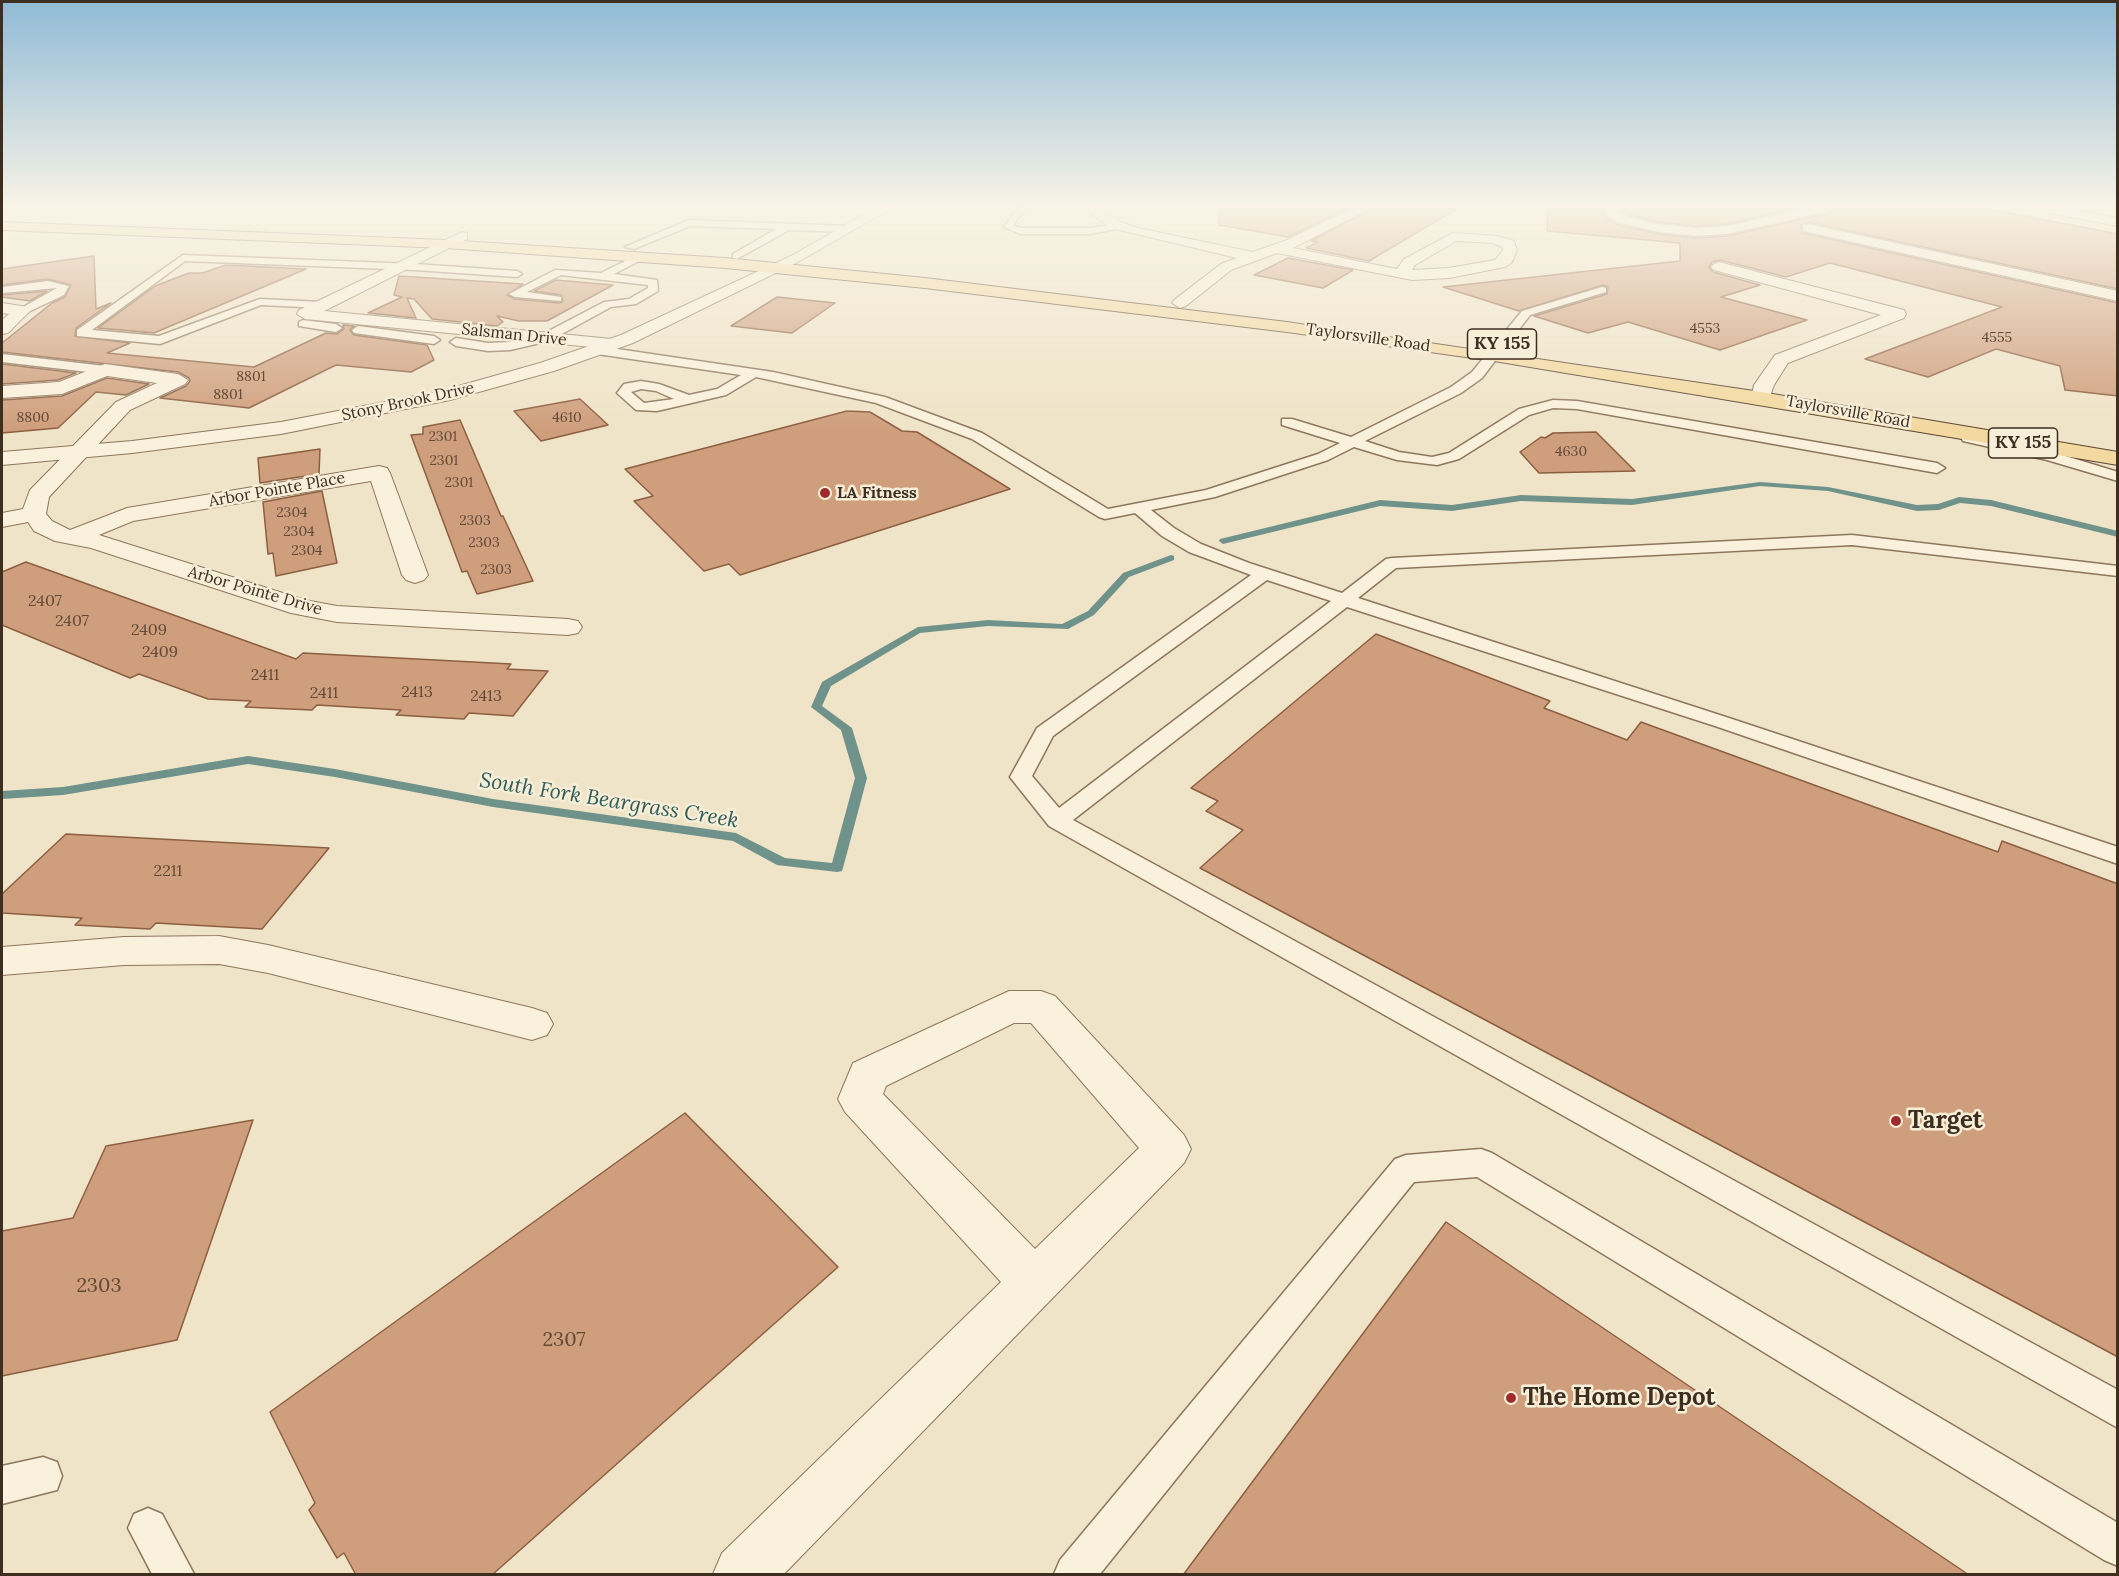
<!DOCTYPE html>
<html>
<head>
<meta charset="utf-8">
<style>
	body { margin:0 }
	#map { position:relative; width:2119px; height:1576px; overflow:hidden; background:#f0e4c8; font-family:Lora,serif }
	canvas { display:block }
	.frame { position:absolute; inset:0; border:3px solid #3d2e20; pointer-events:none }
</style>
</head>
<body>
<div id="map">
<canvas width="2119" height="1576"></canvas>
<div class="frame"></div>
</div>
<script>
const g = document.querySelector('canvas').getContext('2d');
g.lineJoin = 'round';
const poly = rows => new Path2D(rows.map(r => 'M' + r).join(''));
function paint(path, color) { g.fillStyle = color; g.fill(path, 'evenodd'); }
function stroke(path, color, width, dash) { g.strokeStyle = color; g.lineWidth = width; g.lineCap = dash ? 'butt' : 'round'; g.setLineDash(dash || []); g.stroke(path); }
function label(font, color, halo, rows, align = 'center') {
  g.font = font + ' Lora,serif'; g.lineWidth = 5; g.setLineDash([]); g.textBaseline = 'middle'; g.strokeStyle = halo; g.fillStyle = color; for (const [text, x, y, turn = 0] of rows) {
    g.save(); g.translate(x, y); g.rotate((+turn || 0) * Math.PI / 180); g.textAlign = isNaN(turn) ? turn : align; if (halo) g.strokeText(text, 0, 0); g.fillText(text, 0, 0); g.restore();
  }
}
paint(poly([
	[1760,482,1828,487,1917,505,1938,504,1959,497,1991,500,2118,531,2118,537,1991,506,1960,503,1939,510,1917,511,1828,491,1760,486,1632,505,1521,501,1452,511,1380,506,1223,544,1219,541,1220,539,1380,500,1452,505,1521,495,1632,499,1760,482],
	[1171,555,1174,556,1174,560,1129,577,1094,615,1068,629,988,626,920,633,831,686,822,706,852,728,867,778,843,868,842,871,837,872,777,865,733,841,493,807,335,777,248,764,63,795,2,799,2,791,63,787,248,756,335,769,493,799,736,833,785,858,832,863,855,778,841,730,811,707,822,682,918,627,988,620,1062,624,1088,611,1123,573,1171,555]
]), '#6f938a');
const building = poly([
	[1220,208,1348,208,1288,237,1219,225,1220,208],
	[1373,208,1458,208,1369,261,1306,248,1318,242,1311,241,1373,208],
	[1548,208,1604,208,1603,212,1608,219,1618,225,1658,234,1696,238,1727,236,1830,213,1834,208,1983,208,2118,234,2118,289,1808,222,1801,225,1803,233,2118,303,2118,396,2065,390,2060,366,1996,349,1928,377,1865,359,2002,307,1830,263,1786,277,1720,260,1712,262,1709,267,1713,272,1760,285,1721,297,1807,320,1720,350,1628,322,1588,333,1534,316,1607,294,1608,287,1603,285,1519,311,1443,287,1680,261,1680,243,1547,231,1548,208],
	[1625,208,1797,208,1727,224,1696,226,1658,222,1630,215,1623,211,1625,208],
	[94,256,96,309,111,303,76,328,75,336,130,343,107,353,254,367,326,333,337,334,344,329,343,325,354,326,350,330,354,335,427,345,434,360,411,372,336,365,249,408,160,398,186,386,190,381,189,378,178,372,2,352,2,343,52,303,65,297,71,285,48,279,2,285,2,269,94,256],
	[1288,258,1353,270,1323,288,1254,275,1288,258],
	[226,265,306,269,154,333,98,328,155,286,189,273,202,273,226,265],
	[399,276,523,284,507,295,515,299,561,303,563,301,561,295,534,291,556,280,613,285,547,321,519,321,497,316,503,322,497,326,432,319,414,299,407,298,416,318,368,313,402,297,394,295,399,276],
	[47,291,30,301,2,297,2,295,47,291],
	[777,297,835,303,792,333,731,326,777,297],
	[2,364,76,373,58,380,2,384,2,364],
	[107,378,149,384,126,395,96,392,58,428,2,433,2,400,62,396,107,378],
	[580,399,608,425,541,441,514,411,580,399],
	[847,411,870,412,902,431,917,432,1010,489,740,575,729,564,704,571,634,501,653,496,625,469,847,411],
	[460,420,501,516,503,516,533,581,477,594,467,571,462,572,411,435,423,434,423,427,460,420],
	[1596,432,1635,471,1539,473,1520,452,1541,437,1545,438,1553,433,1596,432],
	[320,449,319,474,260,483,258,458,320,449],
	[322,491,337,563,276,576,273,553,268,554,263,502,322,491],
	[26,562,296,659,303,653,511,664,507,669,548,671,513,716,469,713,464,719,396,715,401,710,317,705,312,710,245,707,251,701,208,699,139,674,130,678,2,625,2,572,26,562],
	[1376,634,1550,701,1544,708,1627,740,1641,722,1998,852,2002,841,2118,884,2118,1357,1200,868,1243,830,1206,811,1218,801,1191,788,1376,634],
	[66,834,329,848,262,929,156,923,150,929,75,925,82,918,2,913,2,894,66,834],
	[685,1113,838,1267,492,1575,356,1575,344,1553,337,1558,309,1510,315,1503,270,1412,685,1113],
	[253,1120,177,1340,2,1376,2,1231,73,1218,106,1146,253,1120],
	[1446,1222,1969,1575,1183,1575,1446,1222]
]);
paint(building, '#cf9f7d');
stroke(building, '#8d5f41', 1.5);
const service = poly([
	[1017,208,1026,208,1015,222,1014,226,1021,228,1090,228,1121,224,1126,227,1090,234,1020,234,1004,227,1017,208],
	[689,220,848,226,853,229,848,232,789,230,737,259,733,258,733,254,776,229,690,226,634,249,625,247,689,220],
	[639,254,644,257,643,259,614,274,657,280,658,291,636,304,611,307,549,341,510,350,488,351,456,346,450,342,456,338,488,343,510,342,541,335,604,302,629,299,648,288,648,285,561,275,527,292,561,297,561,301,515,297,509,294,555,270,601,273,639,254],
	[183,255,415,264,517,271,522,274,517,277,415,270,185,261,92,330,159,336,260,299,322,302,328,305,322,308,261,305,160,344,77,336,77,330,183,255],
	[48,281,69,286,64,295,26,313,16,311,57,288,2,293,2,287,48,281],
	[1602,287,1606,288,1606,292,1530,315,1482,378,1461,393,1365,441,1399,452,1432,457,1449,453,1519,409,1553,400,1577,401,1937,463,1945,468,1937,473,1577,409,1553,408,1529,415,1459,459,1437,465,1397,460,1354,447,1328,460,1215,497,1151,510,1174,528,1201,544,1249,563,1342,593,1386,559,1392,558,1852,535,2118,566,2118,576,1852,545,1396,568,1358,598,1729,718,2118,847,2118,864,1715,726,1347,607,1073,820,2118,1390,2118,1428,1049,826,1010,777,1037,728,1251,575,1189,552,1162,536,1135,513,1105,519,1099,517,972,439,876,403,756,377,726,395,657,411,636,410,617,393,624,384,641,381,659,384,689,395,717,389,741,375,597,354,591,350,597,346,773,372,885,397,982,433,1108,509,1206,490,1318,454,1340,443,1282,425,1282,419,1292,419,1351,437,1451,387,1472,372,1522,311,1602,287],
	[641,389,656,391,674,399,644,403,631,392,641,389],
	[1267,580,1331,601,1059,808,1032,776,1053,736,1267,580],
	[303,320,336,324,342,328,336,332,299,326,299,322,303,320],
	[358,326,434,336,440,340,434,344,354,333,352,330,358,326],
	[2,354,105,366,111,370,105,374,2,362,2,354],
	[1968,434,2056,453,2118,472,2118,481,2047,460,1963,441,1961,438,1963,435,1968,434],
	[1481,1149,1492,1153,2118,1523,2118,1566,2104,1560,1477,1177,1414,1182,1100,1574,1054,1574,1060,1560,1395,1159,1406,1155,1481,1149],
	[43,1457,57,1462,62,1476,57,1490,2,1504,2,1466,43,1457],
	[148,1508,162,1514,194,1574,152,1574,128,1528,134,1514,148,1508]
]);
const minor = poly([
	[875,208,892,208,796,263,791,264,784,260,875,208],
	[1084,208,1100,208,1121,222,1138,228,1253,252,1287,240,1353,208,1371,208,1293,248,1397,269,1404,259,1453,233,1498,236,1514,241,1517,250,1512,262,1505,267,1449,278,1412,280,1277,253,1231,270,1186,306,1180,308,1172,303,1174,300,1221,264,1237,258,1111,228,1084,208],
	[1456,241,1492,243,1502,247,1503,250,1495,260,1449,268,1412,270,1415,265,1456,241],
	[1607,208,1623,208,1619,212,1629,217,1658,224,1696,228,1727,226,1807,208,1832,208,1830,211,1727,234,1696,236,1658,232,1619,223,1610,218,1605,211,1607,208],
	[2036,208,2065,208,2118,218,2118,226,2043,212,2036,208],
	[1808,224,2118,291,2118,301,1803,231,1803,225,1808,224],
	[462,232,467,233,467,239,324,311,612,339,621,344,618,348,612,349,305,319,297,314,299,310,462,232],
	[1719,262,1904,310,1906,314,1904,318,1788,363,1774,385,1768,402,1754,402,1751,398,1754,385,1775,355,1881,315,1714,270,1711,267,1714,264,1719,262],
	[2,303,28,307,30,311,8,333,2,334,2,320,9,314,2,313,2,303],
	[105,364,178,374,188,380,185,384,130,410,49,497,46,514,52,521,70,530,127,508,379,466,387,468,390,473,428,575,424,580,415,583,406,580,402,575,371,481,133,521,99,535,305,600,337,606,568,619,578,621,582,627,578,633,568,635,337,622,291,613,91,548,55,541,34,531,28,522,2,527,2,513,23,509,30,490,116,402,157,383,107,376,62,394,2,398,2,386,59,382,105,364],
	[219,936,268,945,532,1008,547,1013,553,1024,547,1035,532,1040,268,973,219,964,124,965,2,975,2,947,124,937,219,936],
	[1009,991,1041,991,1055,996,1184,1135,1191,1149,1184,1163,784,1574,713,1574,722,1553,1001,1282,845,1112,838,1099,853,1063,1009,991],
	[1014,1023,1031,1023,1139,1148,1035,1249,883,1094,886,1086,1014,1023]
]);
const tertiary = poly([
	[791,256,796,257,798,260,796,263,633,343,554,371,450,400,281,434,132,453,2,465,2,452,132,441,281,422,441,391,540,363,621,335,791,256]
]);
const primary = poly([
	[2,222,446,240,725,258,925,278,1287,322,1761,392,2118,452,2118,465,1494,361,1287,332,925,288,725,268,446,248,2,230,2,222]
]);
stroke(service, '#8d765c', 3);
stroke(minor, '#8d765c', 2);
stroke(tertiary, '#8d765c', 2);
stroke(primary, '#5b4430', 2);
paint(service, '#faf1dc');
paint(minor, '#faf1dc');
paint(tertiary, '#faf1dc');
paint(primary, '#f3d9a0');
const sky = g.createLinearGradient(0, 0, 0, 429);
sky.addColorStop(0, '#8fbad6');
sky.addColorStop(0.48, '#f8f3e6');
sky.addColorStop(1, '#f8f3e600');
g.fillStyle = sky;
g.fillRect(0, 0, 2119, 429);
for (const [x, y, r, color] of [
	[825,493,6,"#9e2a2b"],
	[1896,1121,6,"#9e2a2b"],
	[1511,1398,6,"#9e2a2b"]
]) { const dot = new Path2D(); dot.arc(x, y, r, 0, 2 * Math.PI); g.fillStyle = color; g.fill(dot); stroke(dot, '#f7eed8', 2); }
label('14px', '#624a37', null, [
	["4553",1705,329],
	["4555",1997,338],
	["8801",251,377],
	["8801",228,395],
	["8800",33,418],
	["4610",567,418],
	["2301",443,437],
	["4630",1571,452],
	["2301",444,461],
	["2301",459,483],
	["2304",292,513],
	["2303",475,521],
	["2304",299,532],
	["2303",484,543],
	["2304",307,551],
	["2303",496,570]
]);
label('16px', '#3d2e20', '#f7eed8', [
	["Salsman Drive",514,335,6],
	["Taylorsville Road",1368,338,8],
	["Stony Brook Drive",408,402,-12],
	["Taylorsville Road",1848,412,10],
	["Arbor Pointe Place",277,490,-10],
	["Arbor Pointe Drive",255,591,16]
]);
label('bold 16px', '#3d2e20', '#f7eed8', [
	["LA Fitness",837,493]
], 'left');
label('16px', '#624a37', null, [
	["2407",45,601],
	["2407",72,621],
	["2409",149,630],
	["2409",160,652],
	["2411",265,675],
	["2413",417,692],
	["2411",324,693],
	["2413",486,696],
	["2211",168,871]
]);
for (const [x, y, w] of [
	[1502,344,69],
	[2023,443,69]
]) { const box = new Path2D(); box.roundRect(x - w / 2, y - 15, w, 30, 4.5); g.fillStyle = '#f7eed8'; g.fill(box); stroke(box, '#3d2e20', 1.5); }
label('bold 18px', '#3d2e20', null, [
	["KY 155",1502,344],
	["KY 155",2023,443]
]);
label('20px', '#624a37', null, [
	["2303",99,1286],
	["2307",564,1340]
]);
label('italic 21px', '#2f5d5a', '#f7eed8', [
	["South Fork Beargrass Creek",609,801,9]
]);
label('bold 24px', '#3d2e20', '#f7eed8', [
	["Target",1908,1121],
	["The Home Depot",1523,1398]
], 'left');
</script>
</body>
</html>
